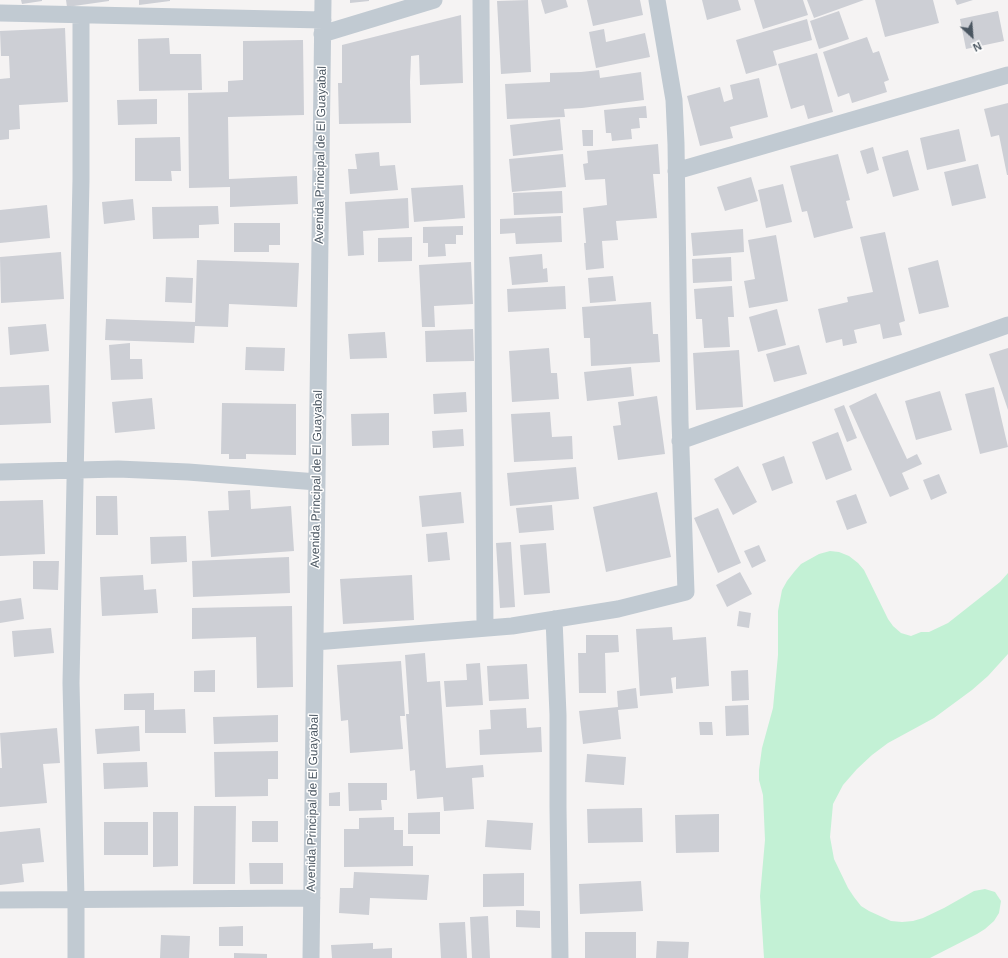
<!DOCTYPE html>
<html>
<head>
<meta charset="utf-8">
<style>
	body { margin:0 }
	#map { position:relative; width:1008px; height:958px; overflow:hidden; background:#f5f3f3; font-family:Arial,sans-serif }
	canvas { display:block }
	.north { position:absolute; left:952px; top:16px; width:40px; height:40px; -webkit-text-stroke:3px #fff; paint-order:stroke; rotate:154deg; font-size:11px; font-weight:700; line-height:16px; text-align:center; color:#4a5661 }
	.north::after { content:''; display:block; margin:auto; width:14px; height:18px; background:#4a5661; clip-path:polygon(50% 0,100% 100%,50% 72%,0 100%) }
</style>
</head>
<body>
<div id="map">
<canvas width="1008" height="958"></canvas>
<div class="north">N</div>
</div>
<script>
const g = document.querySelector('canvas').getContext('2d');
g.lineJoin = 'round';
function paint(path, color) { g.fillStyle = color; g.fill(path, 'evenodd'); }
const poly = rows => new Path2D(rows.map(r => 'M' + r).join(''));
function stroke(path, color, width, dash) { g.strokeStyle = color; g.lineWidth = width; g.lineCap = dash ? 'butt' : 'round'; g.setLineDash(dash || []); g.stroke(path); }
function label(font, color, halo, rows, align = 'center') {
  g.font = font + ' Arial,sans-serif'; g.lineWidth = 3; g.setLineDash([]); g.textBaseline = 'middle'; g.strokeStyle = halo; g.fillStyle = color; for (const [text, x, y, turn = 0] of rows) {
    g.save(); g.translate(x, y); g.rotate((+turn || 0) * Math.PI / 180); g.textAlign = isNaN(turn) ? turn : align; if (halo) g.strokeText(text, 0, 0); g.fillText(text, 0, 0); g.restore();
  }
}
paint(poly([
	[830,551,839,552,849,556,858,563,864,570,888,619,893,626,901,633,911,636,921,632,929,632,948,623,1000,582,1008,573,1008,654,988,676,972,690,934,718,888,743,872,755,857,769,843,785,833,804,830,837,834,859,848,888,854,897,861,906,869,911,891,921,902,922,913,921,923,918,944,908,974,891,985,889,995,892,1001,901,999,913,994,921,985,929,977,934,930,958,764,958,760,896,765,840,764,817,763,795,759,780,759,770,762,748,773,708,778,655,778,611,782,590,787,581,794,572,801,564,819,554]
]), '#c3f1d5');
paint(poly([
	[21,0,42,0,42,1,22,4],
	[66,0,109,0,109,1,67,7],
	[139,0,170,0,170,1,139,5],
	[350,0,369,0,369,1,350,3],
	[528,0,531,72,501,74,497,1],
	[541,0,566,0,568,7,545,14],
	[587,0,640,0,643,15,593,26],
	[702,0,738,0,741,10,707,20],
	[754,0,803,0,808,15,763,29],
	[807,0,864,0,814,18],
	[875,0,933,0,939,23,885,37],
	[955,0,973,0,957,5],
	[839,11,849,39,819,49,810,21],
	[998,11,1004,41,966,49,960,19],
	[461,15,463,83,420,85,419,55,411,56,410,82,411,123,339,124,338,83,342,83,342,45],
	[807,19,812,40,773,51,777,65,746,74,736,40],
	[65,28,68,102,19,105,20,129,9,130,9,139,0,140,0,79,10,78,9,56,1,56,0,31],
	[604,29,606,42,645,33,650,57,596,68,589,32],
	[867,37,873,53,879,51,889,80,884,82,887,92,852,103,849,93,838,97,823,52],
	[169,38,170,54,201,54,202,90,139,91,138,39],
	[303,40,304,115,228,117,229,179,297,176,298,204,230,207,230,187,189,188,188,93,228,92,228,81,243,80,243,41],
	[817,53,833,112,808,119,804,105,791,109,778,64],
	[599,70,600,78,641,72,644,100,582,108,564,109,565,117,507,119,505,84,550,82,550,73,581,72],
	[759,78,768,117,730,127,733,138,700,146,687,96,720,87,724,102,733,99,730,85],
	[157,99,157,124,118,125,117,100],
	[1008,103,1008,175,1007,175,999,135,991,137,984,109],
	[646,106,647,118,639,118,640,128,631,129,632,139,612,141,611,133,606,133,604,110],
	[560,119,563,150,513,156,510,125],
	[959,129,966,161,927,170,920,138],
	[582,130,593,130,593,146,583,146],
	[180,137,181,171,171,171,172,181,135,181,135,138],
	[658,144,660,174,653,174,657,218,616,221,618,240,602,241,604,268,586,270,584,243,586,243,583,208,607,205,605,179,585,180,583,164,588,163,587,151],
	[873,147,879,170,867,174,860,151],
	[908,150,919,190,893,197,882,157],
	[379,152,380,166,395,165,398,190,350,194,348,169,357,169,355,154],
	[563,154,566,187,512,192,509,159],
	[838,154,850,200,846,201,853,228,814,238,807,211,802,212,790,166],
	[978,164,986,198,952,206,944,172],
	[751,177,758,201,725,211,717,187],
	[783,184,792,222,766,228,758,190],
	[463,185,465,218,414,222,411,188],
	[562,191,563,213,514,215,513,193],
	[408,198,409,228,363,231,364,255,348,256,345,202],
	[133,199,135,220,104,224,102,202],
	[47,205,50,238,0,243,0,210],
	[218,206,219,224,199,225,199,238,153,239,152,207],
	[561,216,562,242,516,244,515,233,500,234,500,219],
	[234,223,280,223,280,245,269,245,269,252,234,252],
	[463,226,463,235,456,235,456,244,445,244,446,256,428,257,428,243,423,243,423,227],
	[743,229,744,252,693,256,691,233],
	[885,232,905,321,899,323,902,335,883,339,880,324,854,330,857,343,843,346,842,339,826,343,818,309,848,302,847,297,873,292,860,237],
	[776,235,788,301,749,308,744,281,755,279,748,240],
	[412,237,412,261,378,262,378,238],
	[61,252,64,299,1,303,0,257],
	[542,254,543,269,547,268,548,282,512,285,509,257],
	[731,257,732,281,693,283,692,259],
	[197,260,299,263,297,307,229,304,228,327,195,326,194,343,105,340,106,319,195,322],
	[938,260,949,307,919,314,908,268],
	[471,262,473,304,434,306,435,327,422,327,419,265],
	[613,276,616,301,590,303,588,278],
	[166,277,193,278,192,303,165,302],
	[565,286,566,309,508,312,507,289],
	[732,286,734,317,728,317,730,347,704,348,702,319,696,319,694,289],
	[651,302,653,334,658,334,660,362,591,366,590,338,584,338,582,307],
	[777,309,786,345,758,352,749,317],
	[46,324,49,351,10,355,8,327],
	[473,329,474,361,426,362,425,331],
	[385,332,387,358,350,359,348,334],
	[130,343,130,359,142,359,143,379,111,380,109,345],
	[799,345,807,374,774,382,766,354],
	[246,347,285,348,284,371,245,370],
	[549,348,551,373,557,373,559,399,512,402,509,351],
	[1008,348,1008,410,989,354],
	[739,350,743,407,696,410,693,353],
	[631,367,634,396,587,401,584,372],
	[49,385,51,423,0,425,0,387],
	[994,387,1008,447,980,454,965,394],
	[940,391,952,430,916,440,905,401],
	[466,392,467,412,434,414,433,394],
	[876,393,907,459,917,454,922,464,902,473,909,489,890,497,849,406],
	[657,396,665,454,618,460,613,426,621,425,618,402],
	[152,398,155,429,115,433,112,402],
	[222,403,296,404,296,455,246,454,246,459,229,459,229,454,221,454],
	[844,405,857,438,847,442,834,409],
	[550,412,552,437,572,436,573,459,514,462,511,414],
	[389,413,389,445,352,446,351,414],
	[463,429,464,446,433,448,432,431],
	[838,432,852,470,826,480,812,442],
	[784,456,793,483,772,491,762,464],
	[738,466,757,502,733,515,714,479],
	[576,467,579,499,510,506,507,473],
	[939,474,947,493,931,500,923,480],
	[250,490,251,509,291,506,294,551,211,557,208,511,229,510,228,491],
	[461,492,464,523,422,527,419,496],
	[657,492,671,557,606,572,593,507],
	[856,494,867,523,847,530,836,501],
	[96,496,117,496,118,535,96,535],
	[43,500,45,554,0,556,0,501],
	[552,505,554,530,519,533,516,508],
	[718,508,741,563,718,573,694,518],
	[447,532,450,560,428,562,426,534],
	[186,536,187,562,151,564,150,537],
	[511,542,515,607,500,608,496,543],
	[546,543,550,593,524,595,520,545],
	[759,545,766,561,752,568,744,551],
	[289,557,290,593,193,597,192,561],
	[33,561,59,561,58,590,33,589],
	[740,572,752,594,727,607,716,585],
	[143,575,144,590,156,589,158,613,102,616,100,577],
	[412,575,414,620,343,624,340,579],
	[21,598,24,619,0,623,0,601],
	[292,606,293,687,257,688,256,637,192,639,192,608],
	[739,611,751,613,749,628,737,626],
	[672,627,673,640,706,637,709,686,676,689,676,677,671,678,673,693,640,696,636,629],
	[51,628,54,653,14,657,12,631],
	[586,635,618,635,619,652,605,653,606,693,579,693,578,653,586,653],
	[425,653,427,682,440,681,446,768,483,765,484,777,472,778,474,809,444,811,443,797,417,799,415,770,410,771,406,714,409,714,405,655],
	[401,661,405,716,400,716,403,749,350,753,348,720,341,721,337,665],
	[480,663,483,705,446,707,444,681,467,680,466,664],
	[527,664,529,699,489,701,487,666],
	[215,670,215,692,194,692,194,671],
	[748,670,749,700,732,701,731,671],
	[636,688,638,708,618,710,621,739,583,744,579,711,618,707,617,691],
	[154,693,154,710,185,709,186,733,145,733,145,710,124,710,124,694],
	[748,705,749,735,726,736,725,706],
	[526,708,527,728,541,727,542,752,480,755,479,730,491,729,490,710],
	[278,715,278,742,214,744,213,717],
	[699,722,712,722,713,735,700,735],
	[139,726,140,751,97,754,95,729],
	[57,728,60,763,43,764,47,803,0,807,0,768,2,768,0,733],
	[278,751,278,779,268,779,268,796,215,797,214,752],
	[587,754,626,757,624,785,585,782],
	[147,762,148,787,104,789,103,763],
	[348,783,387,783,387,800,381,800,382,810,349,811],
	[340,792,340,806,329,806,329,793],
	[194,806,236,806,235,884,193,884],
	[642,808,643,842,588,843,587,809],
	[153,812,178,812,178,866,153,867],
	[440,812,440,834,408,834,408,813],
	[719,814,719,852,676,853,675,815],
	[394,817,394,830,403,830,403,846,413,846,413,866,344,867,344,829,359,829,359,818],
	[487,820,533,823,531,850,485,847],
	[252,821,278,821,278,842,252,842],
	[104,822,148,822,148,855,104,855],
	[40,828,44,862,22,864,24,882,0,885,0,832],
	[249,863,283,863,283,884,250,884],
	[354,872,429,875,427,900,370,898,369,915,339,913,340,888,353,888],
	[524,873,524,906,483,907,483,874],
	[641,881,643,911,580,914,579,884],
	[516,910,540,911,540,928,516,927],
	[488,916,490,958,472,958,470,917],
	[465,922,467,958,441,958,439,923],
	[243,926,243,946,219,946,219,927],
	[585,932,636,932,636,958,585,958],
	[161,935,190,936,189,958,160,958],
	[657,941,689,942,688,958,656,958],
	[373,943,373,949,392,948,392,958,332,958,331,945],
	[234,953,267,954,267,958,234,958]
]), '#cdcfd5');
stroke(poly([
	[481,0,485,628],
	[0,13,323,20],
	[322,34,434,0],
	[676,171,1008,75],
	[680,441,1008,325],
	[0,472,118,469,188,472,317,482],
	[554,619,558,715,558,807,560,958],
	[315,642,512,626,618,609,686,592,680,421,676,144,674,100,657,0],
	[0,900,312,898],
	[76,958,76,899,71,683,81,179,81,15],
	[311,958,323,0]
]), '#c1cad2', 17);
label('12px', '#4a5661', '#fff', [
	["Avenida Principal de El Guayabal",321,155,-89],
	["Avenida Principal de El Guayabal",317,479,-89],
	["Avenida Principal de El Guayabal",313,803,-89]
]);
</script>
</body>
</html>
